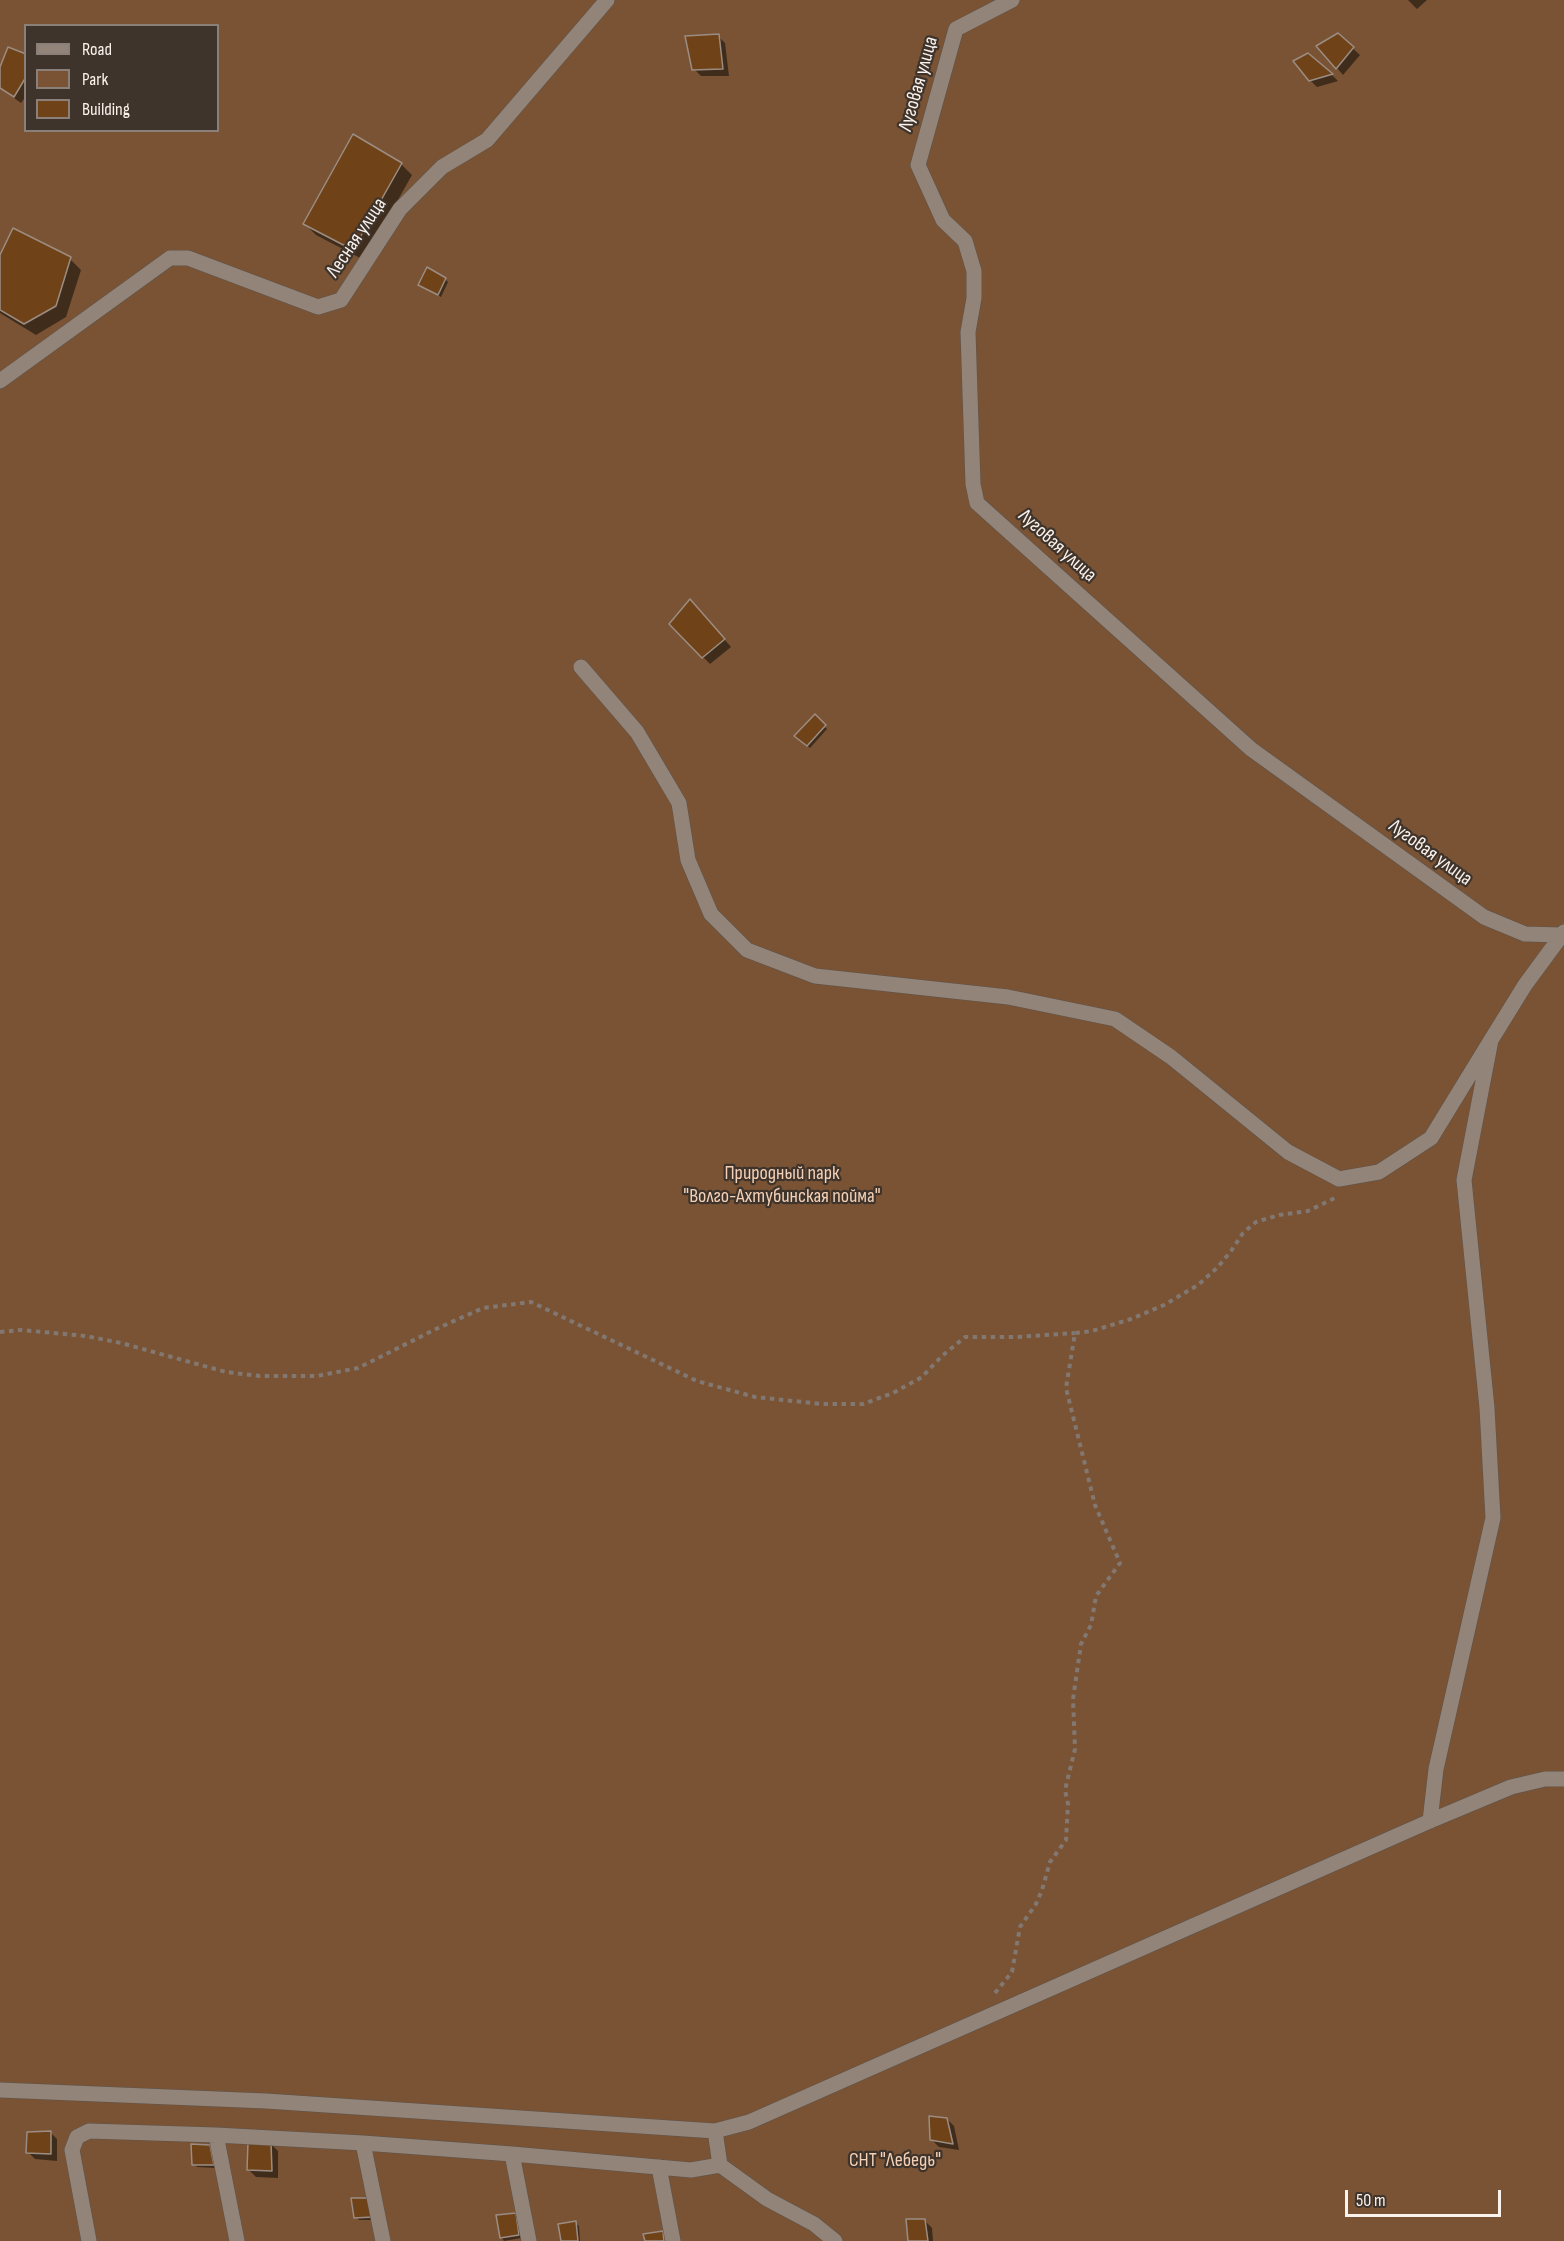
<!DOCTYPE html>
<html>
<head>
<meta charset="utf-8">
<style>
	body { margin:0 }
	#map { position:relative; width:1564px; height:2241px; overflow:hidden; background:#3f342b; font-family:"Sofia Sans Condensed",sans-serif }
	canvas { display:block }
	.legend { position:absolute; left:24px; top:24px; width:195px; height:108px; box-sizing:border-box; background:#3f342b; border:2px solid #8a8079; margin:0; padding:8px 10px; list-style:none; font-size:18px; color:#faf2ed }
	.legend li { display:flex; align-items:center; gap:12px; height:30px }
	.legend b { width:30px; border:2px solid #8a8079 }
	.scale { position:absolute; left:1345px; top:2190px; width:156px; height:27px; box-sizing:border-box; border:3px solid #faf2ed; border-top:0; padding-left:8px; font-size:18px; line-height:21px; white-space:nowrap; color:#faf2ed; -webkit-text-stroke:4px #3f342b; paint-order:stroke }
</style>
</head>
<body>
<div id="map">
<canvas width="1564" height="2241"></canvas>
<ul class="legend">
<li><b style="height:8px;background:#928479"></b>Road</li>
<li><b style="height:16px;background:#795334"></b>Park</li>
<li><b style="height:16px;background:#704218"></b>Building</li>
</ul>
<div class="scale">50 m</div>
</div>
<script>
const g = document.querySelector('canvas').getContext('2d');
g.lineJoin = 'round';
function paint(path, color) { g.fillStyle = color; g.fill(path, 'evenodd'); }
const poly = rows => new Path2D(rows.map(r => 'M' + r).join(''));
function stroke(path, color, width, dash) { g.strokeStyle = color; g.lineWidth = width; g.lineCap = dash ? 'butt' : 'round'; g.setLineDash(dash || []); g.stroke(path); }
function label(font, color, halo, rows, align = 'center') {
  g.font = font + ' "Sofia Sans Condensed",sans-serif'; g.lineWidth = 4.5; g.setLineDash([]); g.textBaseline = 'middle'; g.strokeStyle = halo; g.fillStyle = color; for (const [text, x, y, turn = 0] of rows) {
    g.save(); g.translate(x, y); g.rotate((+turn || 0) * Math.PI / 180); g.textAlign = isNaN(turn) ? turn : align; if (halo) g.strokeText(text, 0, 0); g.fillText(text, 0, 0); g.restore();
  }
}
paint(poly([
	[0,0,1564,0,1564,2241,0,2241],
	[26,26,218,26,218,130,26,130]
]), '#795334');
paint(poly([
	[1408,0,1427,0,1417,9],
	[1338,35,1360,55,1343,75,1337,68],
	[718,36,725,43,729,76,701,76,694,69],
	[26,55,26,96,21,103,0,88,0,70],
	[1308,55,1332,75,1338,81,1317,87,1310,80],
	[401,164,412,175,364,260,316,235,305,224],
	[0,259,70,259,81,270,66,317,36,335,0,313],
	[445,279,448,282,441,297,420,285],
	[697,608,731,647,710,664,671,624],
	[815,717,827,729,810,748,796,736],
	[947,2119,954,2126,959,2150,939,2147,932,2140],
	[50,2132,57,2139,57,2161,35,2159,28,2152],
	[271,2144,278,2151,278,2178,256,2177,249,2170],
	[209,2146,213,2150,216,2168,197,2167,193,2164],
	[368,2200,375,2220,359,2220,356,2217],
	[515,2215,518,2218,521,2238,504,2241,501,2237],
	[924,2220,932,2228,933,2241,909,2241],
	[575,2223,579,2226,580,2241,562,2241]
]), '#0007');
const building = poly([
	[1338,33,1354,47,1336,69,1316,46,1338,33],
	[719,34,723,69,692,70,685,36,719,34],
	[8,47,26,54,26,77,14,97,0,88,0,67,8,47],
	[1308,53,1333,74,1309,81,1293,61,1308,53],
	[353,134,402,163,353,250,303,224,353,134],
	[13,228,71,257,56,306,24,324,0,310,0,255,13,228],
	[427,267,446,278,438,295,418,285,427,267],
	[690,599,725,639,702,658,669,624,690,599],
	[815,714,826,725,807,746,794,736,815,714],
	[929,2116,947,2118,953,2144,930,2140,929,2116],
	[51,2131,51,2154,26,2153,27,2132,51,2131],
	[248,2142,271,2142,272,2171,247,2170,248,2142],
	[191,2144,210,2145,214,2165,192,2165,191,2144],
	[351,2198,369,2198,373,2217,354,2218,351,2198],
	[516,2213,519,2235,500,2238,496,2215,516,2213],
	[906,2219,925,2219,928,2241,908,2241,906,2219],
	[576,2221,578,2241,561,2241,558,2224,576,2221],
	[663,2231,664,2241,645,2241,643,2234,663,2231]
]);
paint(building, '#704218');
stroke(building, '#9b8d83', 1.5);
const street = poly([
	[1012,0,956,29,918,165,943,220,965,241,974,271,974,298,968,332,973,484,977,503,1251,749,1484,917,1525,934,1561,935],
	[0,381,170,258,188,258,318,307,341,300,400,209,442,167,487,140,607,0],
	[581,667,637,732,679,803,688,860,711,914,747,950,815,976,1008,997,1115,1019,1171,1057,1288,1152,1339,1179,1379,1172,1431,1138,1491,1040],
	[1430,1821,1436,1769,1493,1518,1487,1408,1464,1180,1491,1040,1525,985,1564,932],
	[0,2090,266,2101,715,2131,749,2122,1430,1821,1511,1787,1545,1779,1564,1779],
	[715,2131,720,2165],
	[216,2135,237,2241],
	[363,2143,383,2241],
	[512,2154,529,2241],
	[659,2167,673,2241],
	[89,2241,72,2150,77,2137,89,2131,216,2135,363,2143,512,2154,691,2170,720,2165,767,2199,814,2224,835,2241]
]);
stroke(street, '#5d534c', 16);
stroke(poly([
	[0,1332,21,1330,86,1336,121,1343,226,1372,260,1376,317,1376,358,1368,436,1329,483,1308,531,1302,697,1381,755,1397,822,1404,863,1404,893,1393,922,1377,942,1356,965,1337,1017,1337,1075,1333],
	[995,1993,1012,1972,1020,1927,1036,1904,1042,1890,1050,1862,1066,1840,1068,1804,1065,1790,1075,1749,1073,1699,1081,1644,1091,1625,1096,1596,1120,1563,1095,1505,1066,1388,1075,1333,1092,1331,1131,1319,1164,1305,1198,1285,1217,1268,1231,1251,1243,1233,1256,1222,1279,1215,1308,1211,1337,1197]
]), '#827871', 4, [4.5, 4.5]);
stroke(street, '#928479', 15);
label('20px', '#faf2ed', '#3f342b', [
	["Луговая улица",919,84,-74],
	["Лесная улица",357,238,-56],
	["Луговая улица",1057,546,42],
	["Луговая улица",1430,853,36]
]);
label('20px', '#f4d1b6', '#3f342b', [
	["Природный парк",782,1174],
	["\"Волго-Ахтубинская пойма\"",782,1197],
	["СНТ \"Лебедь\"",895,2161]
]);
</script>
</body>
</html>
